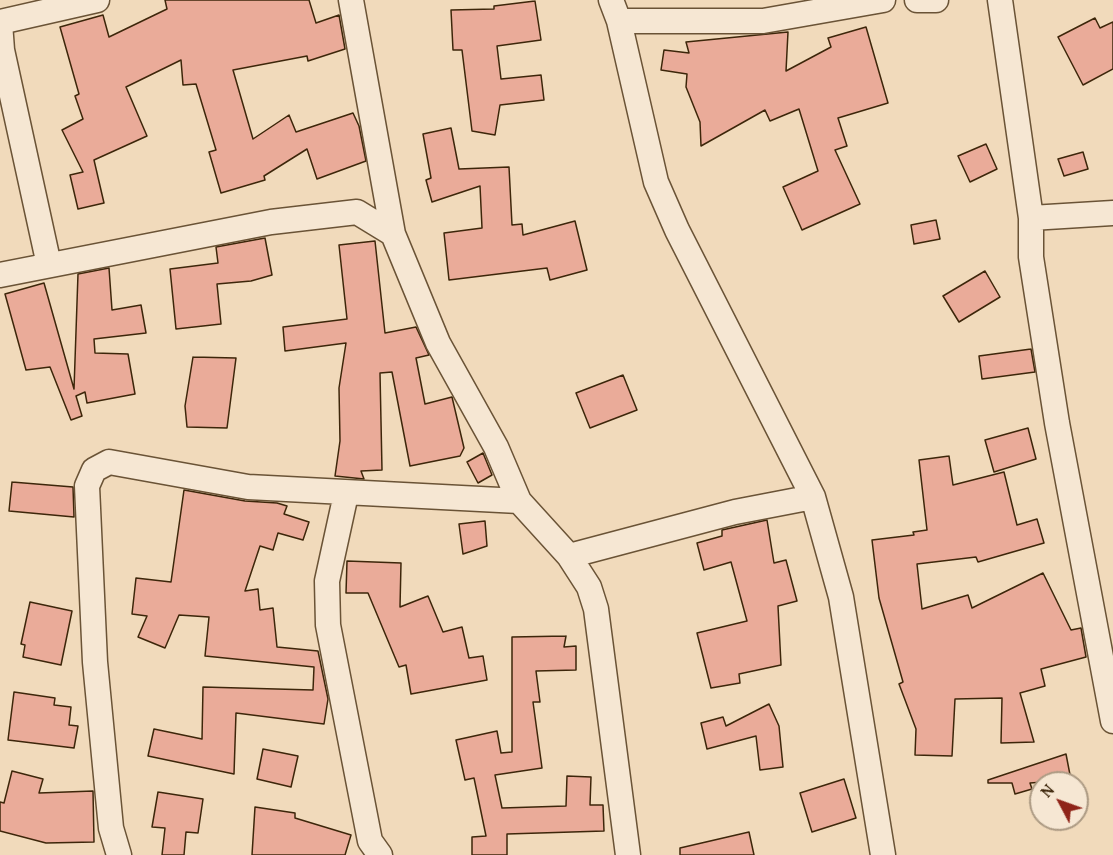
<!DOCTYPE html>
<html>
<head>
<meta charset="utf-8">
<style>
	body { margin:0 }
	#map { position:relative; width:1113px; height:855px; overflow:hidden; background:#f1dabb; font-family:"Gentium Book Plus",serif }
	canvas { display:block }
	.north { position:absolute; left:1029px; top:771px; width:60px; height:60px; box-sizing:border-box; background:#f6e7d3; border:2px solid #ac9a83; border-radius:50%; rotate:311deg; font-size:16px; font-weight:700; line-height:24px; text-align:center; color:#3d260a }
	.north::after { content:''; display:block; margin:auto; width:21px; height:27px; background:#8f2418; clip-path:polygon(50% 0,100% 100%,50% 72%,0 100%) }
</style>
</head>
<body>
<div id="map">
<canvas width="1113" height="855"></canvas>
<div class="north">N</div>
</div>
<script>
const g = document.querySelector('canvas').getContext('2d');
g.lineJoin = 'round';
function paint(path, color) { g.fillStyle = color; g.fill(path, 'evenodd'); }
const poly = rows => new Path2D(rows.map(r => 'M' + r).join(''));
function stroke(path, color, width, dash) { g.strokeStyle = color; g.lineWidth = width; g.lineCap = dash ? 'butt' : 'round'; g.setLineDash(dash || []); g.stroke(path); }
const building = poly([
	[165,0,309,0,316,23,339,15,345,49,308,61,307,56,233,70,253,139,289,115,296,132,353,113,359,126,366,161,317,179,307,149,264,176,265,180,221,193,209,152,216,150,196,84,183,85,181,60,126,87,147,136,94,160,104,203,78,209,70,175,83,172,62,130,83,119,75,96,79,94,60,27,103,15,109,37,167,9,165,0],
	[535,1,541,40,497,46,501,79,541,75,544,100,500,105,495,135,472,131,462,50,453,50,451,10,494,9,494,6,535,1],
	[1095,18,1100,28,1113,22,1113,69,1083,85,1058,37,1095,18],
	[866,27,888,103,838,118,847,146,835,150,860,204,802,230,783,187,818,171,799,109,770,121,765,110,701,146,700,122,686,87,687,74,661,70,664,50,689,53,686,42,788,32,786,71,831,47,828,38,866,27],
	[451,128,459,169,509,167,512,225,522,224,523,235,575,221,587,270,550,280,547,268,449,280,444,233,482,228,480,186,432,202,426,180,431,178,423,134,451,128],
	[986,144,997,169,970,182,958,156,986,144],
	[1083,152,1088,169,1064,176,1058,159,1083,152],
	[936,220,940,239,914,244,911,225,936,220],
	[265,238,272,275,251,281,217,284,221,324,176,329,170,269,218,263,216,247,265,238],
	[375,241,385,333,416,327,429,355,416,358,425,404,452,397,464,448,460,456,410,466,392,372,380,373,382,470,361,471,364,479,335,476,340,441,339,388,346,343,285,351,283,327,347,319,339,245,375,241],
	[109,268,112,310,141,305,146,333,94,339,95,353,128,354,135,394,87,403,85,392,76,396,82,416,71,420,50,367,26,370,5,294,44,283,74,389,78,274,109,268],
	[985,271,1000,297,959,322,943,296,985,271],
	[1031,349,1035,372,982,379,979,356,1031,349],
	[193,357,236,358,227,428,187,427,185,406,193,357],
	[623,375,637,410,590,428,576,393,623,375],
	[1028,428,1036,459,994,472,985,440,1028,428],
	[483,453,492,475,478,483,467,462,483,453],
	[949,456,953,485,1004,472,1017,525,1037,519,1044,543,978,562,976,557,917,564,922,609,968,595,972,608,1043,573,1071,630,1081,628,1086,657,1041,669,1045,686,1020,693,1034,742,1001,743,1002,698,955,699,952,756,915,755,916,729,899,684,903,682,879,598,872,540,914,535,913,532,927,530,919,460,949,456],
	[12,482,73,487,74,517,9,511,12,482],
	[184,490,245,501,277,503,287,506,284,514,309,522,303,540,278,533,273,550,260,546,245,591,258,589,260,610,273,608,277,647,318,651,328,699,324,724,236,713,234,774,148,756,154,729,202,739,203,687,313,690,314,667,205,656,209,617,179,615,165,648,138,637,147,616,132,614,136,578,171,582,184,490],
	[767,520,774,563,786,560,797,601,778,606,781,665,739,674,740,683,711,688,697,633,747,621,731,562,704,570,697,543,722,536,722,530,767,520],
	[485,521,487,546,463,554,459,524,485,521],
	[347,561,401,563,400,607,428,596,443,632,462,627,469,658,483,656,487,680,411,694,406,665,399,667,368,593,346,593,347,561],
	[30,602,72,611,61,665,23,657,25,645,21,644,30,602],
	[566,636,564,647,576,646,576,670,536,671,540,702,533,702,542,768,495,775,502,808,566,806,567,776,591,777,590,805,603,805,604,831,507,834,507,855,472,855,472,837,486,836,474,778,465,780,456,740,497,731,501,753,512,752,512,637,566,636],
	[14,692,55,698,54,705,71,707,69,725,78,726,74,748,8,740,14,692],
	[769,704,779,726,783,767,760,770,756,736,707,749,701,723,723,717,726,726,769,704],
	[263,749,298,756,291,787,257,779,263,749],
	[1066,754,1071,780,1030,783,1032,789,1015,794,1012,783,988,783,988,780,1066,754],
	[12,771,43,779,39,793,93,791,94,842,46,843,0,831,0,802,4,803,12,771],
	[844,779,856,818,812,832,800,793,844,779],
	[158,792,203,799,198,833,186,832,184,855,162,855,165,828,152,827,158,792],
	[255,807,295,813,295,818,351,835,345,855,252,855,255,807],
	[749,832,754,855,680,855,680,848,749,832]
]);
paint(building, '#eaab99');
stroke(building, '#3d260a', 1.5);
const minor = poly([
	[351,0,393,234,438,343,496,447,519,501,569,556,589,587,596,609,628,855],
	[611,0,619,21,656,182,677,230,813,497,841,597,883,855],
	[917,0,936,0],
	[1000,0,1031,218,1031,257,1057,423,1113,721],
	[619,21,763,21,883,0],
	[0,22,97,0],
	[0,23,2,50,49,265],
	[1031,218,1113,213],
	[0,275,271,222,357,212,393,234],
	[346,494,327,581,328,625,370,841,380,855],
	[569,556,735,512,813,497],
	[119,855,111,828,95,662,87,486,94,470,109,462,248,487,519,501]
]);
stroke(minor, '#6a5336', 27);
stroke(minor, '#f6e7d3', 24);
</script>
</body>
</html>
